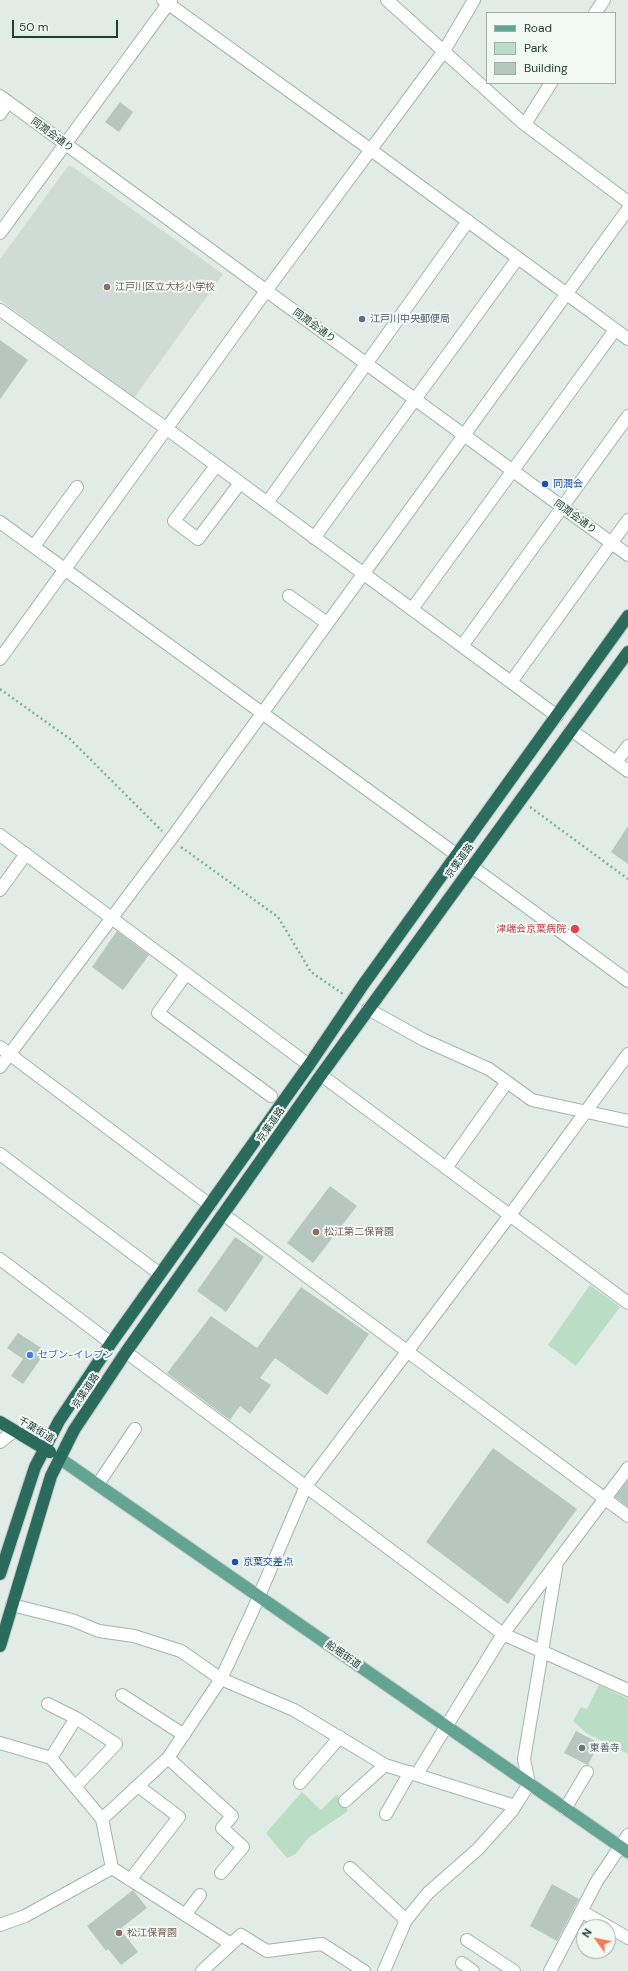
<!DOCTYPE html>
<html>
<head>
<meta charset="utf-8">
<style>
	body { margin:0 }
	#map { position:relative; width:628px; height:1971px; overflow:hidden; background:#e1ece7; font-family:"DM Sans",sans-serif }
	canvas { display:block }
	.legend { position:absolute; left:486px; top:12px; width:130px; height:72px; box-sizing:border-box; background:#f2f9f5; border:1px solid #9eaea9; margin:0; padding:5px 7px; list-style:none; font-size:12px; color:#213e36 }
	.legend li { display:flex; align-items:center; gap:8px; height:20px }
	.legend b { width:20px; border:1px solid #9eaea9 }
	.north { position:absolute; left:576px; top:1919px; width:40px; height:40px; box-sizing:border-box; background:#f2f9f5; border:1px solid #9eaea9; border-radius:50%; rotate:303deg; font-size:11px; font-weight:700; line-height:16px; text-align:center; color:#213e36 }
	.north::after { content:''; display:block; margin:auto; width:14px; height:18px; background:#f77b54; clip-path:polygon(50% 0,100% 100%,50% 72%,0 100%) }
	.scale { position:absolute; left:12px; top:20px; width:106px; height:18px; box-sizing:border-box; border:2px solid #213e36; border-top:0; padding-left:5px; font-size:12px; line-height:14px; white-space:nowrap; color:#213e36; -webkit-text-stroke:3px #f2f9f5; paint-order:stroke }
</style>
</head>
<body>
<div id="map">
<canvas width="628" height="1971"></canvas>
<ul class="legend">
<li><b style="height:5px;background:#64a493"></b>Road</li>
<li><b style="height:11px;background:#b9dec3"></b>Park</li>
<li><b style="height:11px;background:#b6c7c0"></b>Building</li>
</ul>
<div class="north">N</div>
<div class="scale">50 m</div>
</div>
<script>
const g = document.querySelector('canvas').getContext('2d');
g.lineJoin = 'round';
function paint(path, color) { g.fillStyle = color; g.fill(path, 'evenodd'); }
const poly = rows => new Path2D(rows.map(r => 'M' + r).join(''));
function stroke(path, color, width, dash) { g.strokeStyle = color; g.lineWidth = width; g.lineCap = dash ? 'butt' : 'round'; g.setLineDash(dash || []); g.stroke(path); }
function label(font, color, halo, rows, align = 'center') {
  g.font = font + ' "DM Sans","Noto Sans JP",sans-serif'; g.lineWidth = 4; g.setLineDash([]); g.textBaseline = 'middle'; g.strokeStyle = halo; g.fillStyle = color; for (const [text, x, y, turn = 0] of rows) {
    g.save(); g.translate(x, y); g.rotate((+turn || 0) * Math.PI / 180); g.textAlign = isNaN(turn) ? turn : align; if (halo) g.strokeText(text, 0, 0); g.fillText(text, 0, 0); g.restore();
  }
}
paint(poly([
	[68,166,73,167,223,274,134,398,0,300,0,259]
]), '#cfdcd6');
paint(poly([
	[590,1285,620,1307,576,1366,548,1345],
	[599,1685,628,1699,628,1754,586,1733,573,1721,581,1707,587,1709],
	[302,1792,321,1810,337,1794,348,1811,308,1838,296,1854,287,1858,266,1833]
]), '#b9dec3');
paint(poly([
	[120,102,133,112,119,132,105,122],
	[0,340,28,360,0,399],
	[628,826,628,864,611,852],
	[117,931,149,955,123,990,92,967],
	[330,1186,357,1206,313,1263,287,1243],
	[235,1237,264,1257,226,1312,197,1291],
	[301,1287,369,1334,327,1395,275,1358,260,1378,271,1385,250,1414,240,1406,230,1420,167,1373,211,1316,257,1348],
	[18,1333,46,1351,23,1384,11,1376,23,1359,7,1348],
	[493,1448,577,1509,508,1604,426,1542],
	[628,1480,628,1507,615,1497],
	[576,1731,599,1743,588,1765,564,1753],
	[552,1884,579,1899,557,1941,530,1926],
	[133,1890,147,1908,120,1929,138,1952,121,1965,108,1949,106,1951,87,1926]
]), '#b6c7c0');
const minor = poly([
	[163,0,371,150,628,339],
	[387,0,523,123,628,202],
	[595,13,604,0],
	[0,96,628,555],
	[0,114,8,102],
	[525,124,551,83],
	[0,233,171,0],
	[0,310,167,429,557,716],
	[216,466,174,521,198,539,240,483],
	[267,503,468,221],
	[0,522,457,855],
	[314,538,518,258],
	[34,546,77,487],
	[289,596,327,623],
	[412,609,615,330],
	[462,646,628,416],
	[0,659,266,291,444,51,474,0],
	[511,682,628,520],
	[571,730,628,771],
	[616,762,628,746],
	[0,835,309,1065],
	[471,866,628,981],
	[0,890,26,854],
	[186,974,158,1013,271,1096],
	[368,1009,424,1040,489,1069,532,1100,628,1121],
	[0,1047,210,1205],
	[0,1067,171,839,628,209],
	[321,1075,628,1303],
	[0,1154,160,1274],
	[446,1168,507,1082],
	[223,1214,628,1516],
	[0,1259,111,1343],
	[126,1352,503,1634,628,1690],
	[0,1442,14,1431],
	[98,1484,135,1429],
	[12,1605,72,1620,99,1631,134,1636,181,1651,221,1679,294,1710,385,1765,515,1806],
	[122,1695,184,1735],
	[48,1704,76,1718,116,1744,75,1787],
	[0,1743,51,1758,102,1819,112,1868,231,1944],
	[51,1758,76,1718],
	[168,1758,232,1816,222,1828,243,1847,221,1873],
	[417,1774,503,1634,628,1468],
	[300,1783,340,1737],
	[345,1801,385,1765],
	[565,1809,587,1772],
	[386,1814,410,1772],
	[102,1819,168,1758,221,1679,253,1610,306,1486,510,1215,628,1054],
	[350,1868,406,1920],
	[130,1880,179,1817,138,1786],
	[581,1911,628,1938],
	[185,1915,200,1895],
	[0,1925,25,1916,112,1868],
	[467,1940,514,1971],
	[462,1963,473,1971],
	[202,1971,241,1935,267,1951,322,1944,364,1971],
	[384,1971,406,1920,428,1893,478,1849,512,1811,529,1784,524,1759,557,1562],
	[550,1971,597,1881,628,1835]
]);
const major = poly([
	[59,1458,628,1852]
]);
const highway = poly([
	[0,1422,50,1452],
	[0,1574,35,1467,59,1421,111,1343,309,1065,363,985,628,616],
	[0,1646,51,1476,74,1430,126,1352,321,1075,628,652]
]);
stroke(minor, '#a4b4ae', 14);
stroke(major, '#c1c9c7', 14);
stroke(highway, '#c1c9c7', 14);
stroke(poly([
	[0,689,70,739,162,831],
	[530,807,628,879],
	[181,847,278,917,311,972,343,994]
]), '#80b1a1', 2.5, [2, 3]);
stroke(minor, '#fff', 12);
stroke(major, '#64a493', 12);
stroke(highway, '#2b6b5d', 12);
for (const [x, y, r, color] of [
	[107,287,4,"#8d6e63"],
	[362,319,4,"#5c6f8a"],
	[545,484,4,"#1a4fb4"],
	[575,929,5,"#e0444e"],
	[316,1232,4,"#8d6e63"],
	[30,1355,4,"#3f7fe0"],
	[235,1562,4,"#1a4fb4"],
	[582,1748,4,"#6b7280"],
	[119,1933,4,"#8d6e63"]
]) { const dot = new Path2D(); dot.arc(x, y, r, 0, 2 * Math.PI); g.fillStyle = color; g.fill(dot); stroke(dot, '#f2f9f5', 1.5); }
label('10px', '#213e36', '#f2f9f5', [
	["同潤会通り",52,135,36],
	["同潤会通り",314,326,36],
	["同潤会通り",575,517,36],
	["京葉道路",460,861,-54],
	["京葉道路",271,1125,-55],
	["京葉道路",86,1391,-56],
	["千葉街道",36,1430,31],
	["船堀街道",343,1655,35]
]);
label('10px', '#785e54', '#f2f9f5', [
	["江戸川区立大杉小学校",115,287],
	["松江第二保育園",324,1232],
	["松江保育園",127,1933]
], 'left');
label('10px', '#4e5e75', '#f2f9f5', [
	["江戸川中央郵便局",370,319]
], 'left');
label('10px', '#164399', '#f2f9f5', [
	["同潤会",553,484],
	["京葉交差点",243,1562]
], 'left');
label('10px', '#be3a42', '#f2f9f5', [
	["津端会京葉病院",566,929]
], 'right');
label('10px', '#366cbe', '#f2f9f5', [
	["セブン-イレブン",38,1355]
], 'left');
label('10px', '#5b616d', '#f2f9f5', [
	["東善寺",590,1748]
], 'left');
</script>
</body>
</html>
